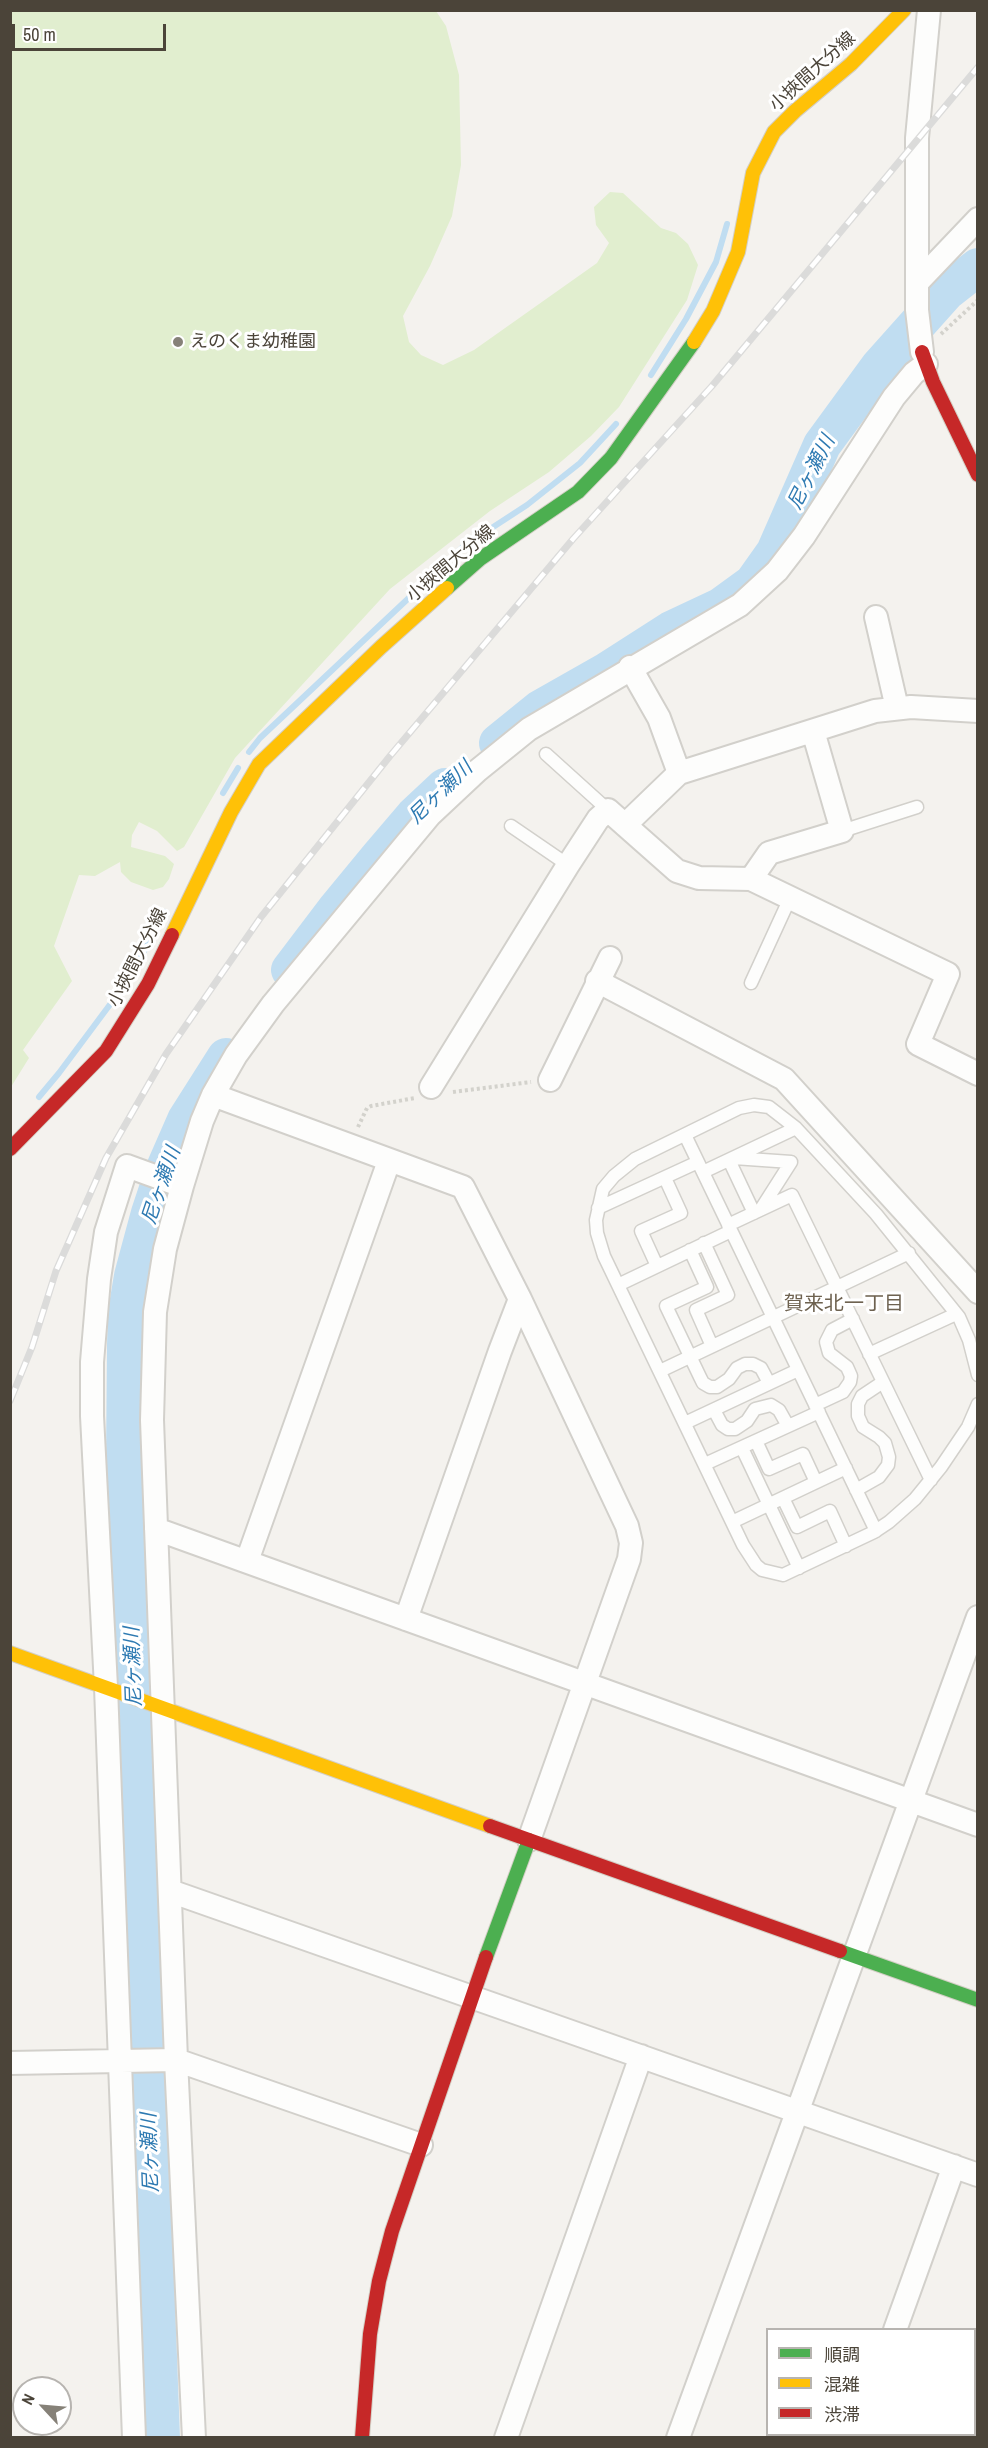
<!DOCTYPE html>
<html>
<head>
<meta charset="utf-8">
<style>
	body { margin:0 }
	#map { position:relative; width:988px; height:2448px; overflow:hidden; background:#f4f2ee; font-family:"Archivo Narrow","Noto Sans JP",sans-serif }
	canvas { display:block }
	.frame { position:absolute; inset:0; border:12px solid #4b4439; pointer-events:none }
	.legend { position:absolute; left:766px; top:2328px; width:210px; height:108px; box-sizing:border-box; background:#fff; border:2px solid #b7b4b0; margin:0; padding:8px 10px; list-style:none; font-size:18px; color:#4b4439 }
	.legend li { display:flex; align-items:center; gap:12px; height:30px }
	.legend b { width:30px; border:2px solid #b7b4b0 }
	.north { position:absolute; left:12px; top:2376px; width:60px; height:60px; box-sizing:border-box; background:#fff; border:2px solid #b7b4b0; border-radius:50%; rotate:296deg; font-size:16px; font-weight:700; line-height:24px; text-align:center; color:#4b4439 }
	.north::after { content:''; display:block; margin:auto; width:21px; height:27px; background:#868178; clip-path:polygon(50% 0,100% 100%,50% 72%,0 100%) }
	.scale { position:absolute; left:12px; top:24px; width:154px; height:27px; box-sizing:border-box; border:3px solid #4b4439; border-top:0; padding-left:8px; font-size:18px; line-height:21px; white-space:nowrap; color:#4b4439; -webkit-text-stroke:4px #fff; paint-order:stroke }
</style>
</head>
<body>
<div id="map">
<canvas width="988" height="2448"></canvas>
<div class="frame"></div>
<ul class="legend">
<li><b style="height:8px;background:#4caf50"></b>順調</li>
<li><b style="height:8px;background:#ffc107"></b>混雑</li>
<li><b style="height:8px;background:#c62828"></b>渋滞</li>
</ul>
<div class="north">N</div>
<div class="scale">50 m</div>
</div>
<script>
const g = document.querySelector('canvas').getContext('2d');
g.lineJoin = 'round';
function paint(path, color) { g.fillStyle = color; g.fill(path, 'evenodd'); }
const poly = rows => new Path2D(rows.map(r => 'M' + r).join(''));
function stroke(path, color, width, dash) { g.strokeStyle = color; g.lineWidth = width; g.lineCap = dash ? 'butt' : 'round'; g.setLineDash(dash || []); g.stroke(path); }
function label(font, color, halo, rows, align = 'center') {
  g.font = font + ' "Archivo Narrow","Noto Sans JP",sans-serif'; g.lineWidth = 6; g.setLineDash([]); g.textBaseline = 'middle'; g.strokeStyle = halo; g.fillStyle = color; for (const [text, x, y, turn = 0] of rows) {
    g.save(); g.translate(x, y); g.rotate((+turn || 0) * Math.PI / 180); g.textAlign = isNaN(turn) ? turn : align; if (halo) g.strokeText(text, 0, 0); g.fillText(text, 0, 0); g.restore();
  }
}
paint(poly([
	[11,10,436,11,446,26,459,75,461,165,452,216,430,266,403,316,409,342,421,355,443,365,474,350,597,263,609,243,596,225,594,207,610,192,623,193,661,228,676,233,688,244,698,265,687,300,619,407,591,436,549,472,490,511,390,589,235,758,184,847,177,851,157,831,139,822,132,835,131,847,165,856,174,864,169,879,163,887,153,890,131,882,121,872,120,862,95,876,79,875,54,946,72,981,23,1050,29,1058,11,1087]
]), '#e1eecf');
stroke(poly([
	[651,375,686,319,716,262,727,224],
	[249,752,260,738,464,546,527,505,580,463,616,424],
	[223,793,238,768],
	[39,1097,59,1073,129,979,165,912]
]), '#c0ddf1', 6);
stroke(poly([
	[498,743,540,709,607,671,671,630,720,607,753,583,775,552,822,445,879,367,946,292,978,267],
	[290,970,337,908,379,857,414,816,445,787],
	[161,2438,125,1461,126,1345,127,1312,133,1276,150,1213,165,1168,186,1120,226,1057]
]), '#c0ddf1', 38);
const lane = poly([
	[546,754,608,810],
	[511,826,568,865],
	[842,831,917,807],
	[751,983,790,898],
	[685,1135,876,1531],
	[734,1158,791,1162,761,1209],
	[729,1160,754,1213],
	[703,1172,796,1128],
	[598,1208,698,1162],
	[728,1225,792,1195,931,1480],
	[704,1243,728,1295,696,1310,712,1346],
	[690,1250,707,1287,666,1306,700,1377,703,1383,710,1387,717,1387,729,1379,737,1368,745,1364,753,1364,761,1368,769,1383],
	[657,1266,641,1231,681,1213,665,1178],
	[618,1285,731,1231],
	[869,1354,956,1314],
	[660,1371,909,1253],
	[978,1375,969,1340,959,1317,876,1214,796,1128,769,1107,754,1105,739,1108,635,1159,614,1176,603,1189,596,1220,597,1233,604,1256,743,1545,756,1565,762,1570,783,1575,874,1532,889,1522,915,1499,941,1467,968,1427,978,1404],
	[815,1405,843,1392,850,1382,851,1376,847,1367,829,1353,826,1342,832,1330,853,1319],
	[714,1410,722,1425,728,1429,735,1429,747,1421,755,1409,771,1405,779,1410,788,1426],
	[685,1423,798,1370],
	[756,1441,769,1469,803,1454,816,1482],
	[742,1448,799,1568],
	[705,1464,819,1412],
	[856,1490,879,1477,888,1465,889,1457,885,1443,879,1437,863,1427,858,1416,858,1404,862,1396,883,1382],
	[783,1498,797,1527,830,1511,846,1546],
	[732,1522,846,1468]
]);
const street = poly([
	[917,283,978,219],
	[922,352,917,310,917,138,929,10],
	[876,617,897,708],
	[630,667,659,718,679,773],
	[625,825,679,773,875,711,911,707,978,711],
	[751,879,769,853,842,831,813,731],
	[597,981,784,1079,978,1292],
	[550,1080,610,958],
	[431,1087,568,865,598,819,608,810,677,871,699,878,751,879,948,974,918,1044,978,1074],
	[213,1095,463,1187,520,1299,627,1526,631,1543,629,1559,529,1840],
	[182,1186,202,1121,213,1095,236,1055,273,1004,430,815,477,771,529,729,740,605,777,571,804,536,894,397,914,373,926,364],
	[156,1529,978,1825],
	[247,1561,389,1161],
	[406,1619,500,1351,520,1299],
	[170,1891,978,2175],
	[10,2063,176,2060,421,2145],
	[895,2330,954,2166],
	[134,2438,106,1687,92,1416,92,1362,99,1279,106,1232,127,1166,182,1186,165,1249,155,1312,152,1420,176,2060,194,2438],
	[506,2438,641,2056],
	[678,2438,978,1617],
	[856,2438,858,2434]
]);
const fast = poly([
	[447,588,480,559,578,492,611,458,694,342],
	[840,1951,978,2000],
	[486,1957,529,1840]
]);
const slow = poly([
	[694,342,713,311,738,252,753,173,774,132,795,111,851,64,904,10],
	[172,935,231,812,259,764,381,647,447,588],
	[10,1653,490,1826]
]);
const jam = poly([
	[922,352,933,382,978,475],
	[10,1149,106,1051,148,984,172,935],
	[490,1826,840,1951],
	[362,2438,370,2334,379,2281,392,2231,486,1957]
]);
stroke(lane, '#d2d0cb', 15);
stroke(street, '#d2d0cb', 26);
stroke(fast, '#d3cfc5', 16);
stroke(slow, '#d3cfc5', 16);
stroke(jam, '#d3cfc5', 16);
stroke(poly([
	[941,334,978,300],
	[453,1092,531,1082],
	[358,1127,367,1108,371,1106,415,1098]
]), '#d3d2cc', 4, [3, 3]);
stroke(lane, '#fdfdfc', 12);
stroke(street, '#fdfdfc', 22);
stroke(fast, '#4caf50', 14);
stroke(slow, '#ffc107', 14);
stroke(jam, '#c62828', 14);
const rail = poly([
	[10,1401,32,1347,56,1271,106,1158,166,1054,261,917,390,756,573,539,712,386,978,67]
]);
stroke(rail, '#dbdbda', 7);
stroke(rail, '#fff', 4.5, [14]);
for (const [x, y, r, color] of [
	[178,342,6,"#868178"]
]) { const dot = new Path2D(); dot.arc(x, y, r, 0, 2 * Math.PI); g.fillStyle = color; g.fill(dot); stroke(dot, '#fff', 2); }
label('18px', '#4b4439', '#fff', [
	["小挾間大分線",813,72,-42],
	["小挾間大分線",451,564,-40],
	["小挾間大分線",138,958,-63]
]);
label('18px', '#4b4439', '#fff', [
	["えのくま幼稚園",190,342]
], 'left');
label('italic 20px', '#2e7ab2', '#fff', [
	["尼ヶ瀬川",812,473,-63],
	["尼ヶ瀬川",441,793,-44],
	["尼ヶ瀬川",162,1186,-71],
	["尼ヶ瀬川",134,1667,-92],
	["尼ヶ瀬川",151,2153,-92]
]);
label('20px', '#6e6250', '#fff', [
	["賀来北一丁目",844,1305]
]);
</script>
</body>
</html>
